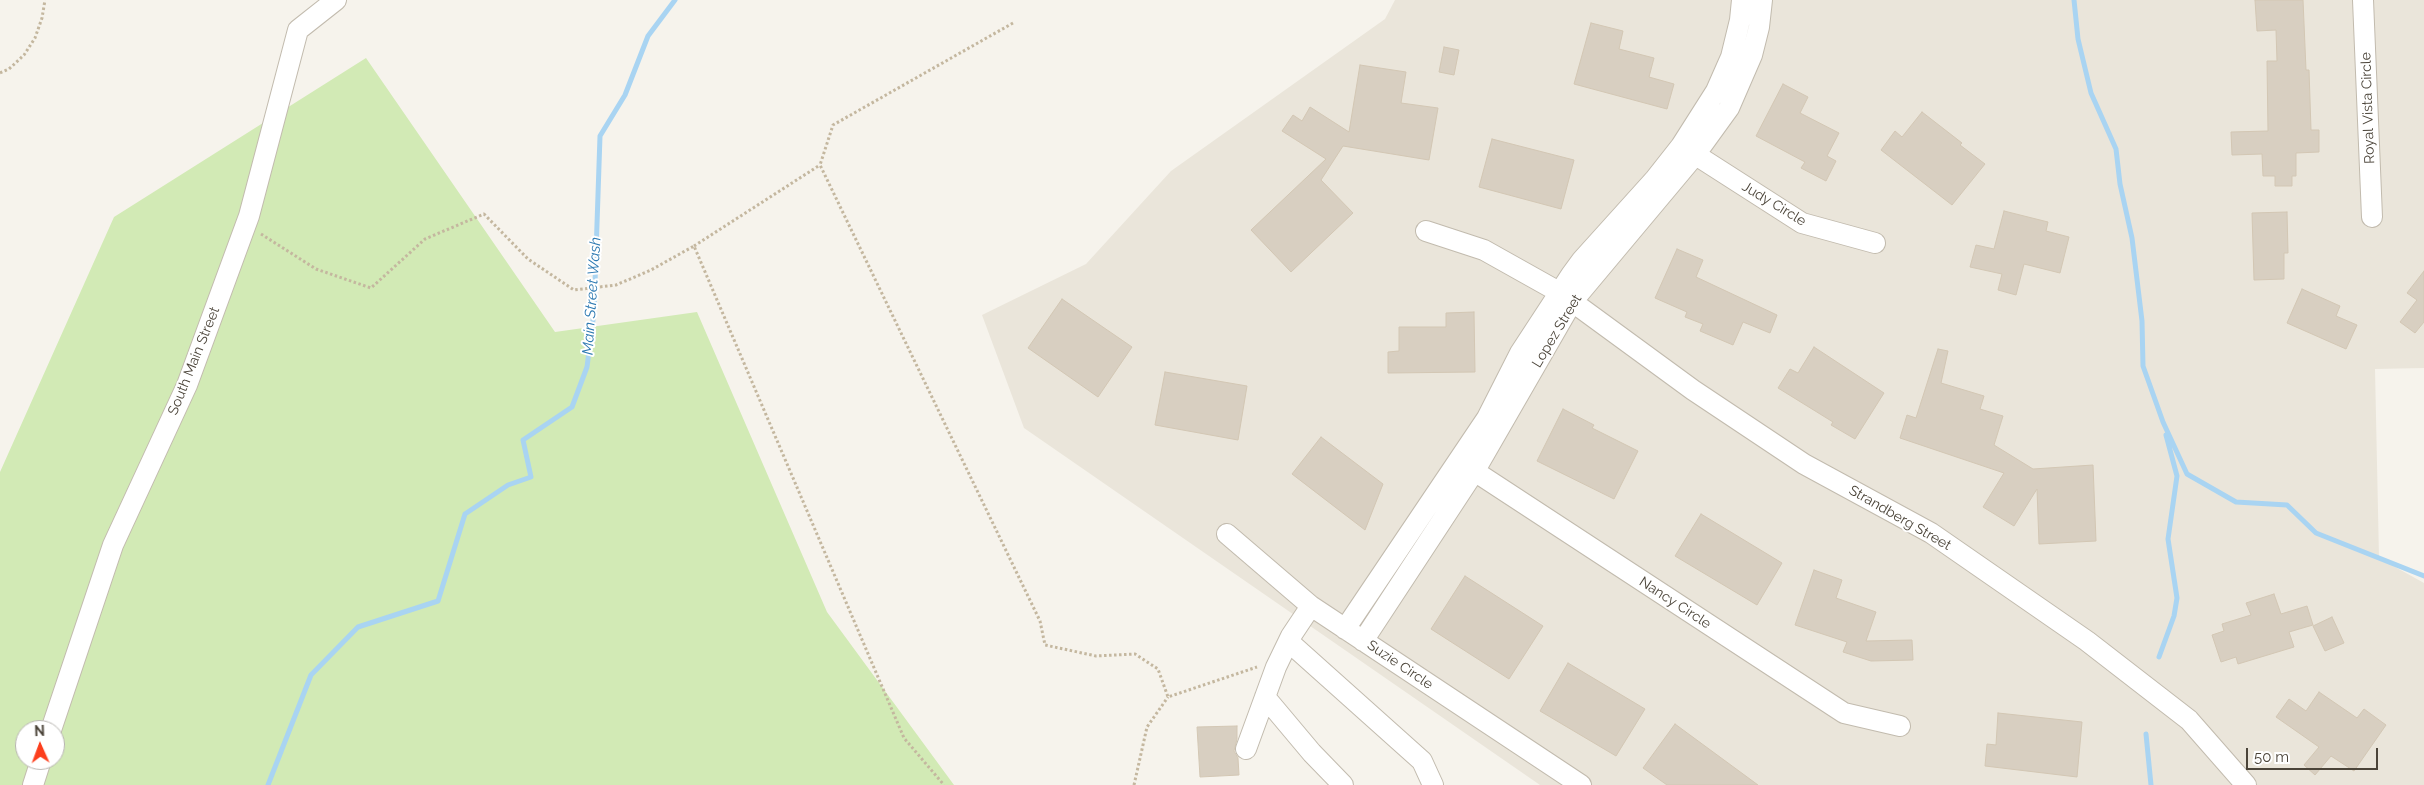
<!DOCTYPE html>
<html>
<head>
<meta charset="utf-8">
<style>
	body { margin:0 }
	#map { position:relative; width:2424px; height:785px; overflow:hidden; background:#f6f3ec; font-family:Raleway,sans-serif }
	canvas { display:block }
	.north { position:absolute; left:15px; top:720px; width:50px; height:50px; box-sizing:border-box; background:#fff; border:1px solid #b7b4b0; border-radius:50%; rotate:358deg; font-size:14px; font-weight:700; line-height:20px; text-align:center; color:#4b4439 }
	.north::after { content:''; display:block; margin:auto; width:18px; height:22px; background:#fc3f1d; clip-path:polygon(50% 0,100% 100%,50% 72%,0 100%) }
	.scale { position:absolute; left:2246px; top:748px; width:132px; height:22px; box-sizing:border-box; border:2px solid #4b4439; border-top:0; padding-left:6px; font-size:15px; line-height:18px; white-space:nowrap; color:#4b4439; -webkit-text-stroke:4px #fff; paint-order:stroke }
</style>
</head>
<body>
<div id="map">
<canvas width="2424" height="785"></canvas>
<div class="north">N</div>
<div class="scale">50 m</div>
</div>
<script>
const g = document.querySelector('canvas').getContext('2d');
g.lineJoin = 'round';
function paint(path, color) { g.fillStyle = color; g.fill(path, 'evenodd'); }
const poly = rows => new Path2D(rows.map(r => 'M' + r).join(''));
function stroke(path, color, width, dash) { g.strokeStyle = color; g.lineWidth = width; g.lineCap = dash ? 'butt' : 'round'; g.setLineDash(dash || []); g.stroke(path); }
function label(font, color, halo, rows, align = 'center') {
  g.font = font + ' Raleway,sans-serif'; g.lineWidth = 4; g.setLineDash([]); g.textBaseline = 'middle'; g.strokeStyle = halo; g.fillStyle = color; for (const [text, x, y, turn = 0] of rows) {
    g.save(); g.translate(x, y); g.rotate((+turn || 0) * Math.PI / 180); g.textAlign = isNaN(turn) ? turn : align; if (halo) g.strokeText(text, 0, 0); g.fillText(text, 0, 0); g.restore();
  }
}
paint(poly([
	[1395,0,2424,0,2424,368,2375,369,2379,558,2424,583,2424,785,1540,785,1024,428,982,315,1086,264,1171,171,1385,19]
]), '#eae5da');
paint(poly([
	[366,58,555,332,697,312,827,612,954,785,0,785,0,472,114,217],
	[25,730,55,730,55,760,25,760]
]), '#d2eab5');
stroke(poly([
	[2074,0,2078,39,2091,93,2116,149,2120,184,2132,238,2142,321,2143,366,2163,422,2187,474,2236,502,2287,505,2316,533,2424,576],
	[2159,657,2174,616,2177,598,2168,539,2177,476,2166,435],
	[2146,734,2151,785],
	[268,785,311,675,358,627,438,601,465,514,508,485,531,477,523,440,572,407,587,367,594,312,600,136,625,95,648,36,675,0]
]), '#a9d4f2', 5);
const building = poly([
	[2255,0,2303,0,2306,70,2309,70,2311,130,2319,130,2319,152,2296,153,2296,176,2292,176,2292,186,2275,186,2275,176,2263,176,2262,154,2232,155,2231,132,2268,131,2267,61,2277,61,2276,30,2257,31,2255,0],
	[1591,23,1623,31,1619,49,1654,58,1649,77,1674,84,1667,109,1574,84,1591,23],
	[1444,47,1459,50,1454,75,1439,72,1444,47],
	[1360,65,1406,72,1401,103,1438,108,1429,160,1343,146,1321,180,1353,213,1291,272,1251,230,1326,159,1282,131,1293,115,1302,121,1310,107,1349,132,1360,65],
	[1783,84,1808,97,1800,113,1839,133,1827,156,1836,161,1826,181,1801,168,1805,162,1756,136,1783,84],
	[1922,112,1962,143,1960,145,1985,164,1952,205,1881,150,1895,131,1902,137,1922,112],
	[1492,139,1574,160,1561,209,1479,187,1492,139],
	[2004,211,2048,222,2046,231,2069,237,2060,273,2024,264,2016,295,1998,290,2002,274,1970,267,1976,245,1994,249,2004,211],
	[2287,212,2288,253,2284,253,2284,279,2254,280,2252,213,2287,212],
	[1677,249,1703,260,1696,277,1777,315,1770,333,1743,322,1733,345,1700,331,1703,324,1685,317,1687,312,1655,298,1677,249],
	[2424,271,2424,322,2415,333,2400,322,2417,300,2407,293,2424,271],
	[2302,289,2340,306,2336,316,2357,325,2346,349,2287,323,2302,289],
	[1062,299,1132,347,1098,397,1028,348,1062,299],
	[1474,312,1475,372,1388,373,1388,352,1399,351,1399,327,1446,327,1446,313,1474,312],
	[1814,347,1884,393,1855,439,1831,425,1833,422,1778,388,1790,369,1798,373,1814,347],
	[1938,349,1948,351,1941,383,1984,396,1980,409,2003,416,1994,445,2033,469,2093,465,2096,541,2039,544,2037,489,2014,526,1983,507,2004,473,1900,438,1907,415,1916,418,1938,349],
	[1165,372,1247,386,1238,440,1155,425,1165,372],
	[1563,409,1594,425,1592,428,1638,451,1614,499,1537,461,1563,409],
	[1321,437,1383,484,1365,530,1292,474,1321,437],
	[1701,514,1782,563,1757,605,1675,556,1701,514],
	[1814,570,1842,580,1836,598,1876,612,1866,641,1912,640,1913,660,1871,661,1843,652,1847,642,1795,625,1814,570],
	[1465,576,1543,626,1509,679,1431,629,1465,576],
	[2274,594,2281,614,2307,606,2313,625,2289,632,2294,647,2238,664,2236,657,2221,662,2212,635,2224,631,2222,624,2251,615,2246,603,2274,594],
	[2332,617,2344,643,2325,651,2313,626,2332,617],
	[1568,663,1645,709,1616,756,1540,711,1568,663],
	[2319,692,2357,718,2364,709,2386,725,2354,771,2331,756,2315,775,2304,765,2319,747,2276,717,2289,699,2306,711,2319,692],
	[1998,713,2082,722,2077,777,1985,766,1987,744,1996,745,1998,713],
	[1675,724,1758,785,1667,785,1643,768,1675,724],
	[1237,726,1237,739,1234,751,1238,758,1239,775,1200,777,1197,727,1237,726]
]);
paint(building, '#d8cfc1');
stroke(building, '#d3c7b4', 1);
const minor = poly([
	[2363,0,2372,217],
	[1685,148,1802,223,1875,243],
	[1426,231,1484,250,1559,292,1693,390,1804,464,1931,533,2087,641,2189,720,2246,785],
	[1465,465,1844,713,1900,726],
	[1227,534,1311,606,1581,785],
	[1345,629,1487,418,1520,353,1571,275,1582,260,1655,179,1681,146,1716,91,1731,57,1740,20,1742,0],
	[1363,641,1474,472,1572,302,1695,155,1729,108,1752,55,1759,27,1762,0],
	[1289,642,1422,761,1433,785],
	[1265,697,1312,753,1343,785],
	[51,730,113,545,187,385,249,216,298,30,336,0],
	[1246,749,1276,667,1291,636,1311,606],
	[33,785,41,760]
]);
stroke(minor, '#c2bbae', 22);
stroke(poly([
	[1013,23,833,125,820,165,1040,621,1045,645,1096,656,1135,654,1158,669,1168,697,1257,667],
	[0,73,9,69,24,55,35,38,42,18,45,0],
	[261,234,316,269,371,288,425,239,484,214,528,259,574,290,616,285,651,270,694,246,904,738,944,785],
	[694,246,820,165],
	[1134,785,1147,727,1168,697]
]), '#c4b79f', 3, [2.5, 2.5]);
stroke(minor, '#fff', 20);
label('14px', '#4b4439', '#fff', [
	["Royal Vista Circle",2368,108,-92],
	["Judy Circle",1774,204,31],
	["Lopez Street",1557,331,-59],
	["South Main Street",194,361,-68],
	["Strandberg Street",1900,518,30],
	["Nancy Circle",1675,603,33],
	["Suzie Circle",1400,665,34]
]);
label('italic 15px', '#2e7ab2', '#fff', [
	["Main Street Wash",592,296,-86]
]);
</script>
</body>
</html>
